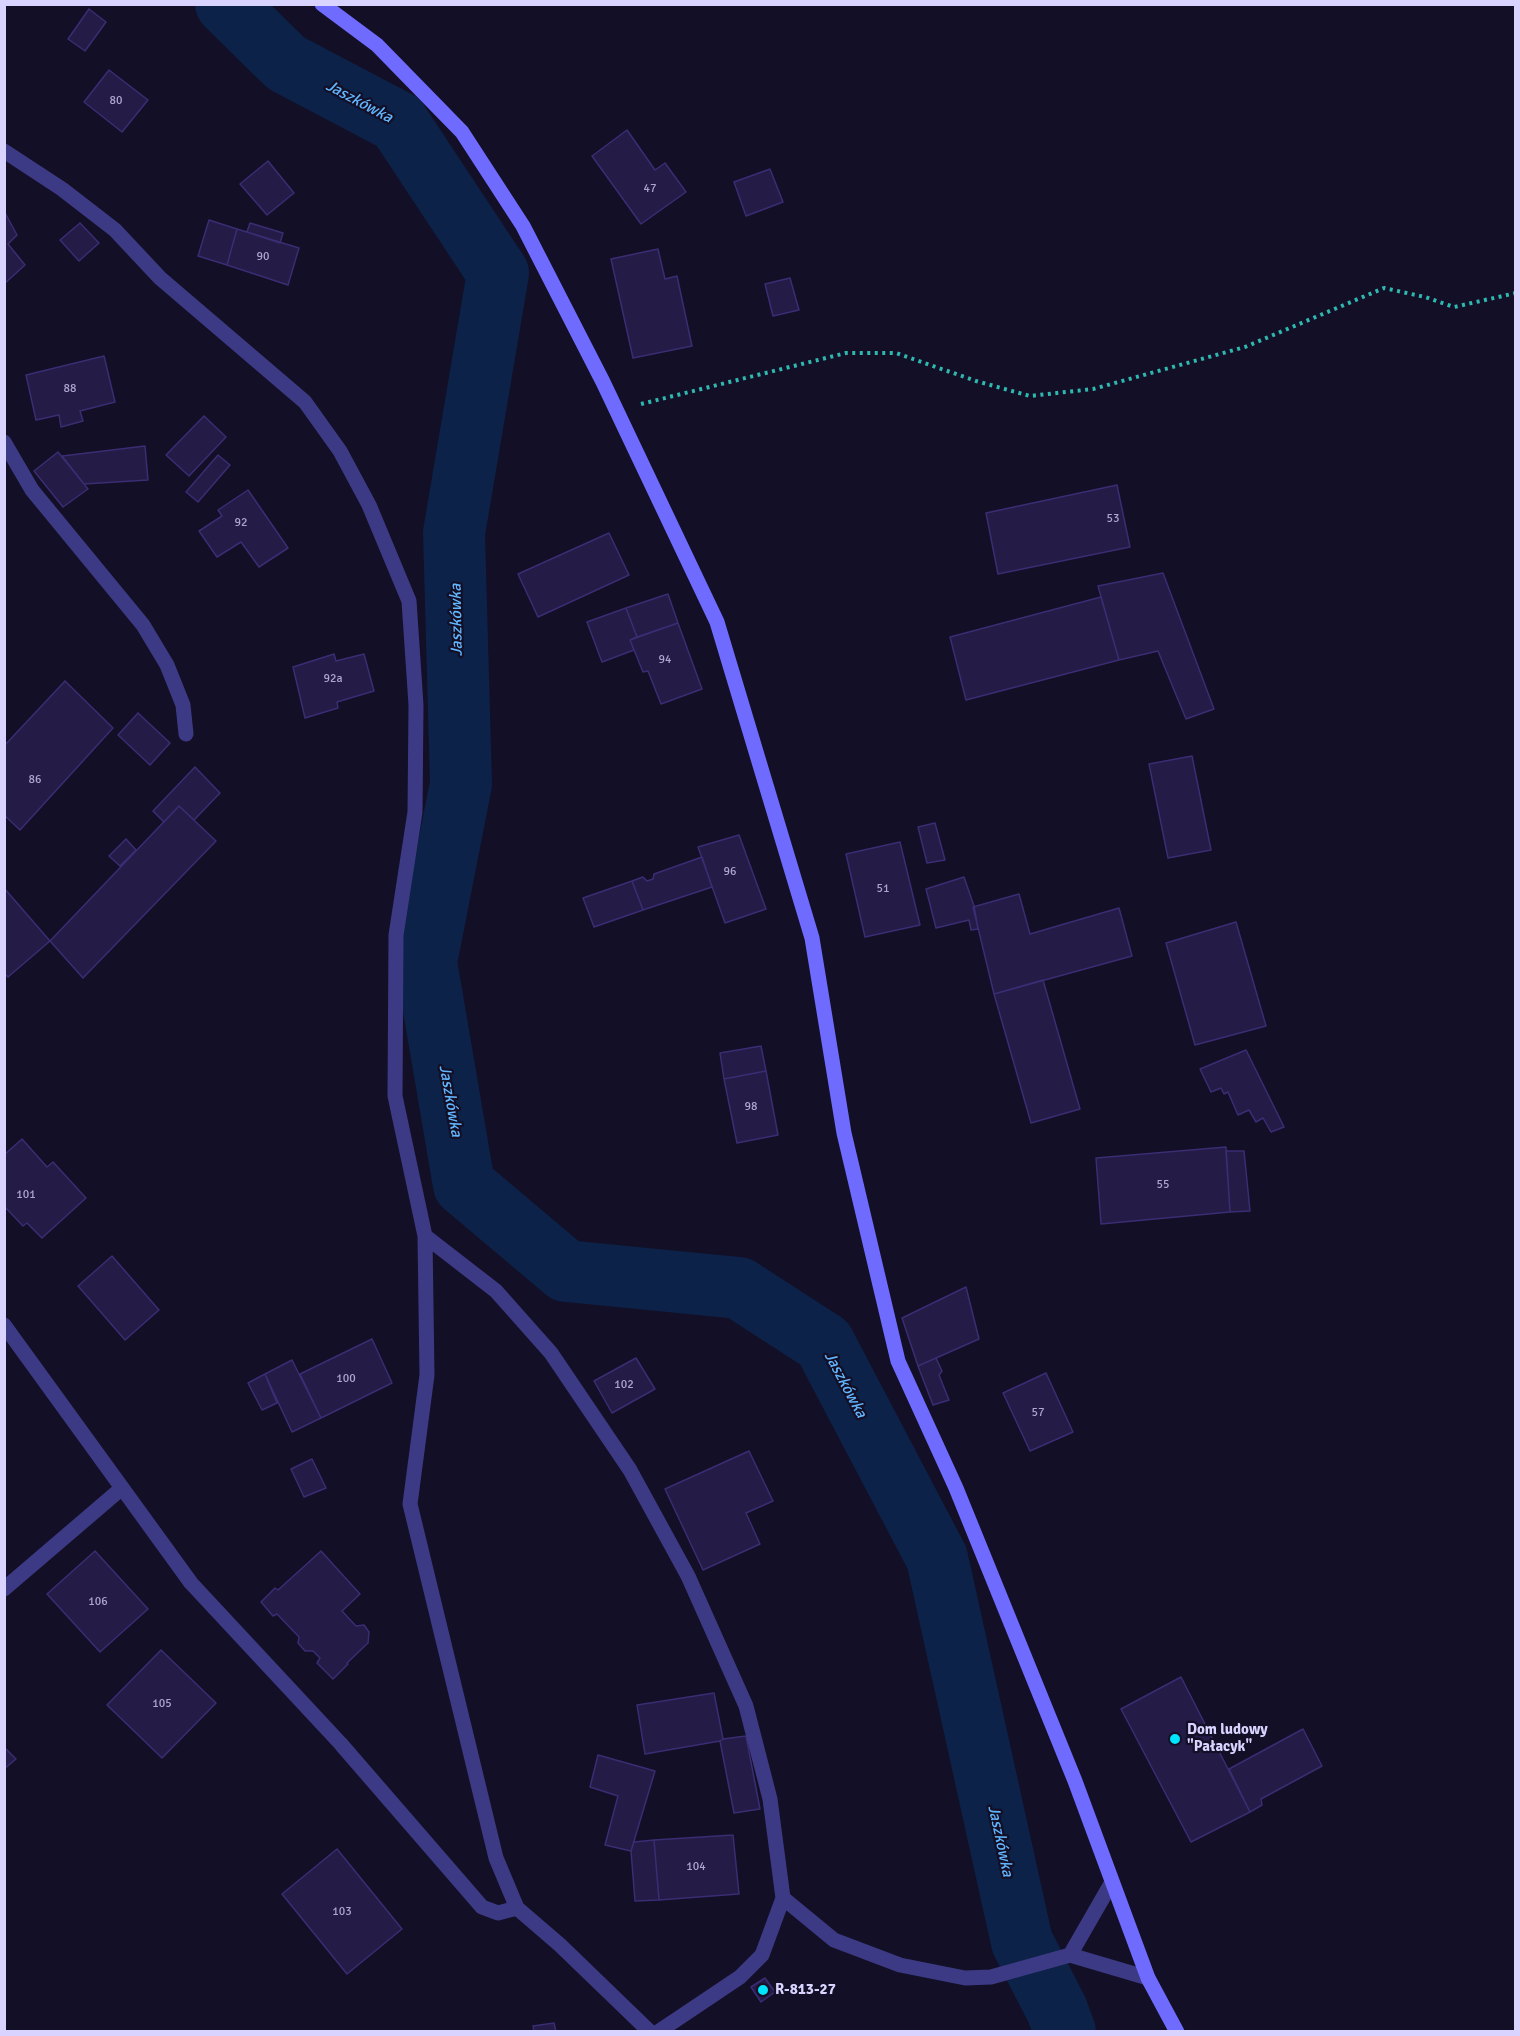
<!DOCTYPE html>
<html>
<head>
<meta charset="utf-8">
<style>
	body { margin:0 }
	#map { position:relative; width:1520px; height:2036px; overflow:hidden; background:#130f26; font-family:Signika,sans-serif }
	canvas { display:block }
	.frame { position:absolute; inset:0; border:6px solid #d9d4ff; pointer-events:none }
</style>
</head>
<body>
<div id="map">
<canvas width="1520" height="2036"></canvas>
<div class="frame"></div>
</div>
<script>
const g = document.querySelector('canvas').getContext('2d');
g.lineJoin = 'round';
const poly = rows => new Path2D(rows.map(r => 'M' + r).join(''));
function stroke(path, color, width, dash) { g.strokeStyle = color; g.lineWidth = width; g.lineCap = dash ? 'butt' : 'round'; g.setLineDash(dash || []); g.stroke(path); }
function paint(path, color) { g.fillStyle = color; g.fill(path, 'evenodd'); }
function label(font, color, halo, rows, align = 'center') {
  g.font = font + ' Signika,sans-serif'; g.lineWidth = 4.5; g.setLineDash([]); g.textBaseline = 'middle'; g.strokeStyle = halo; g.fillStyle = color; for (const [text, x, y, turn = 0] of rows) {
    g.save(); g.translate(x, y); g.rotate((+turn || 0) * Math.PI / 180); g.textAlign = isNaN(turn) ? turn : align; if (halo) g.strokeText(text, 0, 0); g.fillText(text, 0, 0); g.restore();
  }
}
stroke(poly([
	[226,4,286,63,398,122,498,273,454,533,461,784,426,962,464,1185,566,1271,739,1288,824,1343,937,1558,1022,1942,1057,2010,1065,2032]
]), '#0c2248', 62);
const building = poly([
	[89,9,106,22,85,51,68,39,89,9],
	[109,70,148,100,122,132,84,102,109,70],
	[627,130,655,170,665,163,686,192,641,224,592,156,627,130],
	[268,161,294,193,267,215,240,184,268,161],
	[770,169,783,202,746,216,734,182,770,169],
	[4,211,17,235,8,244,25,265,4,284,4,211],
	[209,220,237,229,227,265,198,256,209,220],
	[80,223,99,243,79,261,60,240,80,223],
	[250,223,283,233,280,243,247,232,250,223],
	[237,229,299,248,288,285,227,265,237,229],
	[658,249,665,279,677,276,692,346,633,358,611,259,658,249],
	[790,278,799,310,773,316,765,284,790,278],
	[104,356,115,402,80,411,83,421,61,427,59,415,36,420,26,375,104,356],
	[204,416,226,437,189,476,166,455,204,416],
	[145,446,148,480,84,484,62,456,145,446],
	[58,452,88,489,63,507,34,471,58,452],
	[218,455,230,465,198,502,186,492,218,455],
	[1117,485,1130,547,998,574,986,513,1117,485],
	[248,490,288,548,259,567,241,542,217,557,199,531,222,516,218,510,248,490],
	[609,533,629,575,538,617,518,574,609,533],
	[1163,573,1214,709,1186,719,1158,651,1119,660,1098,586,1163,573],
	[668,594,678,623,637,637,626,608,668,594],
	[1101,597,1119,660,966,700,950,637,1101,597],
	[626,608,637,637,630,640,634,650,602,662,587,622,626,608],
	[678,623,702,689,661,704,648,671,643,672,630,640,678,623],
	[334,654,336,661,364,654,374,691,337,702,338,708,305,718,293,667,334,654],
	[65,681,113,728,20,830,4,815,4,746,65,681],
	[138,713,170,743,150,765,118,735,138,713],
	[1192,756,1211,850,1168,858,1149,764,1192,756],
	[195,767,220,793,194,820,179,806,164,822,153,811,195,767],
	[179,806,216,841,83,978,50,941,179,806],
	[935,823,945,860,927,863,918,827,935,823],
	[739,835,766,909,725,923,698,847,739,835],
	[126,839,136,850,120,866,109,856,126,839],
	[900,842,920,925,865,937,846,854,900,842],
	[702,857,712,887,643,910,632,881,643,877,647,881,653,879,654,874,702,857],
	[964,877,974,906,978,929,971,930,969,920,936,928,926,889,964,877],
	[632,881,643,910,594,927,583,898,632,881],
	[4,888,50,941,8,977,4,973,4,888],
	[1019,894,1030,934,1119,908,1132,956,994,994,973,907,1019,894],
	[1236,922,1266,1026,1195,1045,1166,943,1236,922],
	[1043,980,1080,1109,1031,1123,994,994,1043,980],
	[761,1046,766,1071,724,1079,720,1053,761,1046],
	[1246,1050,1284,1127,1271,1132,1263,1118,1256,1122,1249,1110,1238,1115,1228,1092,1224,1094,1221,1088,1211,1092,1200,1069,1246,1050],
	[766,1071,778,1135,737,1143,724,1079,766,1071],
	[22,1139,47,1167,53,1162,86,1198,42,1238,27,1223,23,1226,4,1206,4,1155,22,1139],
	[1226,1147,1230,1212,1101,1224,1096,1158,1226,1147],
	[1226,1151,1244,1151,1250,1211,1230,1212,1226,1151],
	[112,1256,159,1310,125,1340,78,1286,112,1256],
	[966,1287,979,1339,918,1366,902,1318,966,1287],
	[372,1339,392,1383,321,1418,300,1374,372,1339],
	[636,1358,655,1389,612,1413,594,1381,636,1358],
	[936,1358,942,1371,939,1375,949,1400,933,1405,918,1366,936,1358],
	[292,1360,321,1418,292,1432,265,1374,292,1360],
	[1046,1373,1073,1432,1030,1451,1003,1393,1046,1373],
	[265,1374,277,1403,262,1410,248,1383,265,1374],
	[749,1451,773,1501,746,1513,760,1544,703,1570,665,1489,749,1451],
	[312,1459,326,1488,304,1497,291,1469,312,1459],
	[95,1551,148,1609,100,1652,47,1594,95,1551],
	[321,1551,360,1594,342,1611,356,1626,364,1625,369,1632,368,1643,347,1663,348,1664,333,1679,317,1663,320,1658,313,1651,305,1651,298,1643,299,1637,277,1614,273,1616,261,1602,275,1588,278,1590,321,1551],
	[161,1650,216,1703,162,1758,107,1705,161,1650],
	[1181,1677,1250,1812,1191,1842,1121,1709,1181,1677],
	[714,1693,723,1739,720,1741,645,1754,637,1705,714,1693],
	[1303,1729,1322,1766,1261,1799,1262,1805,1250,1812,1229,1769,1303,1729],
	[746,1736,760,1809,734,1813,720,1741,723,1739,746,1736],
	[4,1747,16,1759,4,1769,4,1747],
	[598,1755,655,1771,631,1851,605,1845,618,1796,590,1787,598,1755],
	[733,1835,739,1894,659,1900,654,1840,733,1835],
	[654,1840,659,1900,635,1901,631,1851,634,1842,654,1840],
	[337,1849,402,1929,347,1974,282,1894,337,1849],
	[765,1978,775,1992,761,2002,751,1987,765,1978],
	[554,2023,556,2032,534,2032,533,2026,554,2023]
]);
paint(building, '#241b47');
stroke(building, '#3b2d73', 1.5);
stroke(poly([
	[641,404,846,353,896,353,976,381,1030,396,1093,389,1245,347,1384,288,1425,297,1454,307,1516,293]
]), '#2fb8b0', 4, [3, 4.5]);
stroke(poly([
	[4,1589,122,1488]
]), '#3d3a85', 15);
stroke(poly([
	[4,151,62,189,115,230,160,278,305,402,340,451,369,505,409,601,416,705,415,812,396,935,395,1096,425,1236,427,1375,410,1504,496,1858,517,1908],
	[4,442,32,490,143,625,167,665,183,705,186,734],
	[425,1236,496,1291,551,1353,630,1470,688,1576,746,1706,770,1799,783,1898],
	[4,1325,191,1583,340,1743,482,1907,498,1913,517,1908,560,1945,650,2032],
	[1070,1955,1148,1978],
	[658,2032,740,1977,762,1955,783,1898,834,1940,900,1965,965,1978,991,1977,1070,1955,1112,1882]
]), '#3d3a85', 15);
stroke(poly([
	[322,4,377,45,462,132,523,226,603,382,717,622,812,938,844,1133,898,1361,956,1488,1075,1781,1148,1978,1177,2032]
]), '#6f6bff', 15);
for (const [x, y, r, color] of [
	[1175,1739,6,"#00e5ff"],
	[763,1990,6,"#00e5ff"]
]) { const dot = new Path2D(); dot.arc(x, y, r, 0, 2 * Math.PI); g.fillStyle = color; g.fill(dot); stroke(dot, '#130f26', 2); }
label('12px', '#aca6d1', null, [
	["80",116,101],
	["47",650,189],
	["90",263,257],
	["88",70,389],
	["53",1113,519],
	["92",241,523],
	["94",665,660],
	["92a",333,679],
	["86",35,780],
	["96",730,872],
	["51",883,889],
	["98",751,1107],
	["55",1163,1185],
	["101",26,1195],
	["100",346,1379],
	["102",624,1385],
	["57",1038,1413],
	["106",98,1602],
	["105",162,1704],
	["104",696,1867],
	["103",342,1912]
]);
label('bold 15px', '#d9d4ff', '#130f26', [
	["Dom ludowy",1187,1730],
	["\"Pałacyk\"",1187,1747],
	["R-813-27",775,1990]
], 'left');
label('italic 16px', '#62b6ff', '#130f26', [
	["Jaszkówka",359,102,28],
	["Jaszkówka",457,620,-91],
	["Jaszkówka",450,1101,80],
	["Jaszkówka",845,1385,62],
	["Jaszkówka",1000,1841,78]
]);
</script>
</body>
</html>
